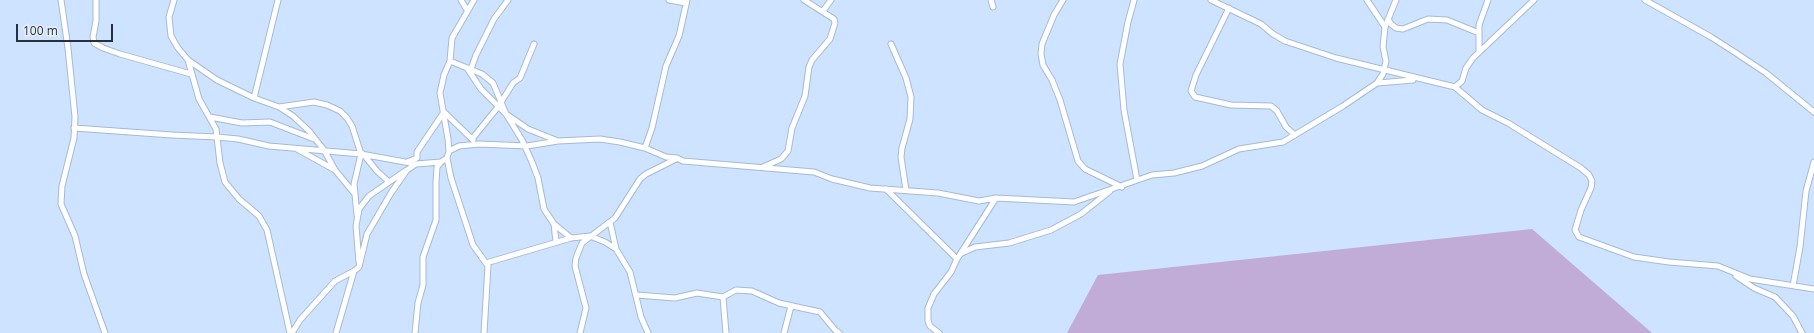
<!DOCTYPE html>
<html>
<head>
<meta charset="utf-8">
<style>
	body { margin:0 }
	#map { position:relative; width:1814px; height:333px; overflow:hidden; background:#cde3ff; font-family:"Open Sans",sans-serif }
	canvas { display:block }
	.scale { position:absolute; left:16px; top:24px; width:97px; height:18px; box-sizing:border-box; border:2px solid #28303b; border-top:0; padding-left:5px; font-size:12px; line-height:14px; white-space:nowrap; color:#28303b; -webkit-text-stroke:3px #e6effa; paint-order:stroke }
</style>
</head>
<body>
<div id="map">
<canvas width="1814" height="333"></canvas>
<div class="scale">100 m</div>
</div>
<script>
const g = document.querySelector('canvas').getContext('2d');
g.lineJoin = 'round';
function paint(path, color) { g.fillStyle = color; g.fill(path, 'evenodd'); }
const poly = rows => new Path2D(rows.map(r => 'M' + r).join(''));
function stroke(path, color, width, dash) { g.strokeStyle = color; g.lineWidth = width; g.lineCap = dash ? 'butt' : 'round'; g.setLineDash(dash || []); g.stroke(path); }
paint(poly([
	[1532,229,1652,333,1067,333,1098,275]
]), '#c1abd7');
const minor = poly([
	[61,0,68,48,75,117,74,138,62,186,61,204,75,236,84,274,105,333],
	[96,0,96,21,93,37,94,43,103,48,120,54,191,74],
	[174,0,169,17,171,36,178,48,188,60,217,80,254,98,279,107,293,116,309,131,324,150,335,170],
	[461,0,467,10],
	[669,0,686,3],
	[991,0,993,7],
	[1063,0,1054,15,1042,44,1041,54,1043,65,1052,80,1060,100,1078,161,1085,169,1122,187],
	[1134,0,1128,22,1120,64,1124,110,1137,180],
	[1211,0,1261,24,1273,34,1285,41,1336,58,1455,87,1462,81,1466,68,1473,58,1534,0],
	[1367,0,1385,27],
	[1645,0,1711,37,1736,53,1766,73,1814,112],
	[1229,8,1196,75,1191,91,1195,97,1231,105,1271,106,1277,111,1286,127,1295,135],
	[823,11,831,0],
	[1388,19,1391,24,1396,28,1403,29,1428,19,1447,20,1479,33],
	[891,44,906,78,911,97,910,119,902,148,901,157,906,190],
	[1479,51,1479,25,1488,0],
	[188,60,199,99,216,129,220,163,225,182,239,199,259,216,267,230,290,333],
	[450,61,482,74,493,83,506,114,522,140,532,162,538,178,544,209,554,224,571,238],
	[467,68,481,89,506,114,528,129,558,141],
	[471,69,476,55,494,19,508,0],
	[1378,83,1413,80],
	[1455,87,1482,110,1508,123,1581,168,1589,175,1592,181,1591,188,1581,210,1575,230,1579,237,1634,257,1669,262,1718,266,1750,279,1814,289],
	[254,98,278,0],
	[279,107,314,102,327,105,340,111,347,118,352,126,361,154,354,184,357,215],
	[210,117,242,123,270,122,314,139],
	[74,128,172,135,217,137,238,139,269,146,361,154,416,164],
	[472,139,498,107,513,83,520,78,534,44],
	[645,148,652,128,666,66,679,36,687,0],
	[297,149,335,170,354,193],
	[449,151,459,146,479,144,527,146,558,141,600,139,620,142,645,148,666,157,677,158,683,161,814,172,832,179,870,188,938,193,979,201,996,198,1074,202,1152,175,1174,173,1202,166,1239,149,1283,142,1343,106,1377,83,1383,74,1386,61,1383,47,1385,27,1396,0],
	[363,154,377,171,389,182],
	[447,158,451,178,473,245,488,266,484,333],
	[407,162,417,158,417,152,444,112,473,140],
	[763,167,781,159,788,151,792,128,805,96,809,67,812,60,830,39,835,23,834,19,804,0],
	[886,189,957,259],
	[610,222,616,249],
	[554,224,556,242],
	[960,254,975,247,1009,243,1051,230,1081,214,1110,191],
	[359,262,356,226,359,209,369,196,405,171],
	[486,263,571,238,590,236,605,242,616,249,630,272,641,317,648,333],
	[1736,276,1754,288,1775,297,1793,316,1802,333],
	[1793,286,1800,247,1806,191,1814,162],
	[637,295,675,298,697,293,723,297,736,290,752,291,779,303,820,312,835,330,839,333],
	[723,297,726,333],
	[292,333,300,320,335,281,354,271],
	[336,333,354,271,359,267,367,234,391,193,407,170,416,164,441,162,447,158,449,151,448,139,440,93,444,75,450,61,452,38,474,0],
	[415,333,418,303,423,285,423,257,436,220,436,182,437,167,441,162],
	[580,333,586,308,575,266,576,258,582,243,615,218,640,179,646,174,676,159],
	[784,333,791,306],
	[939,333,930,326,928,321,928,308,934,294,951,272,957,259,996,198]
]);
stroke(minor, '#a5bad5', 7);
stroke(minor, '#fff', 5);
</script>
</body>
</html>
